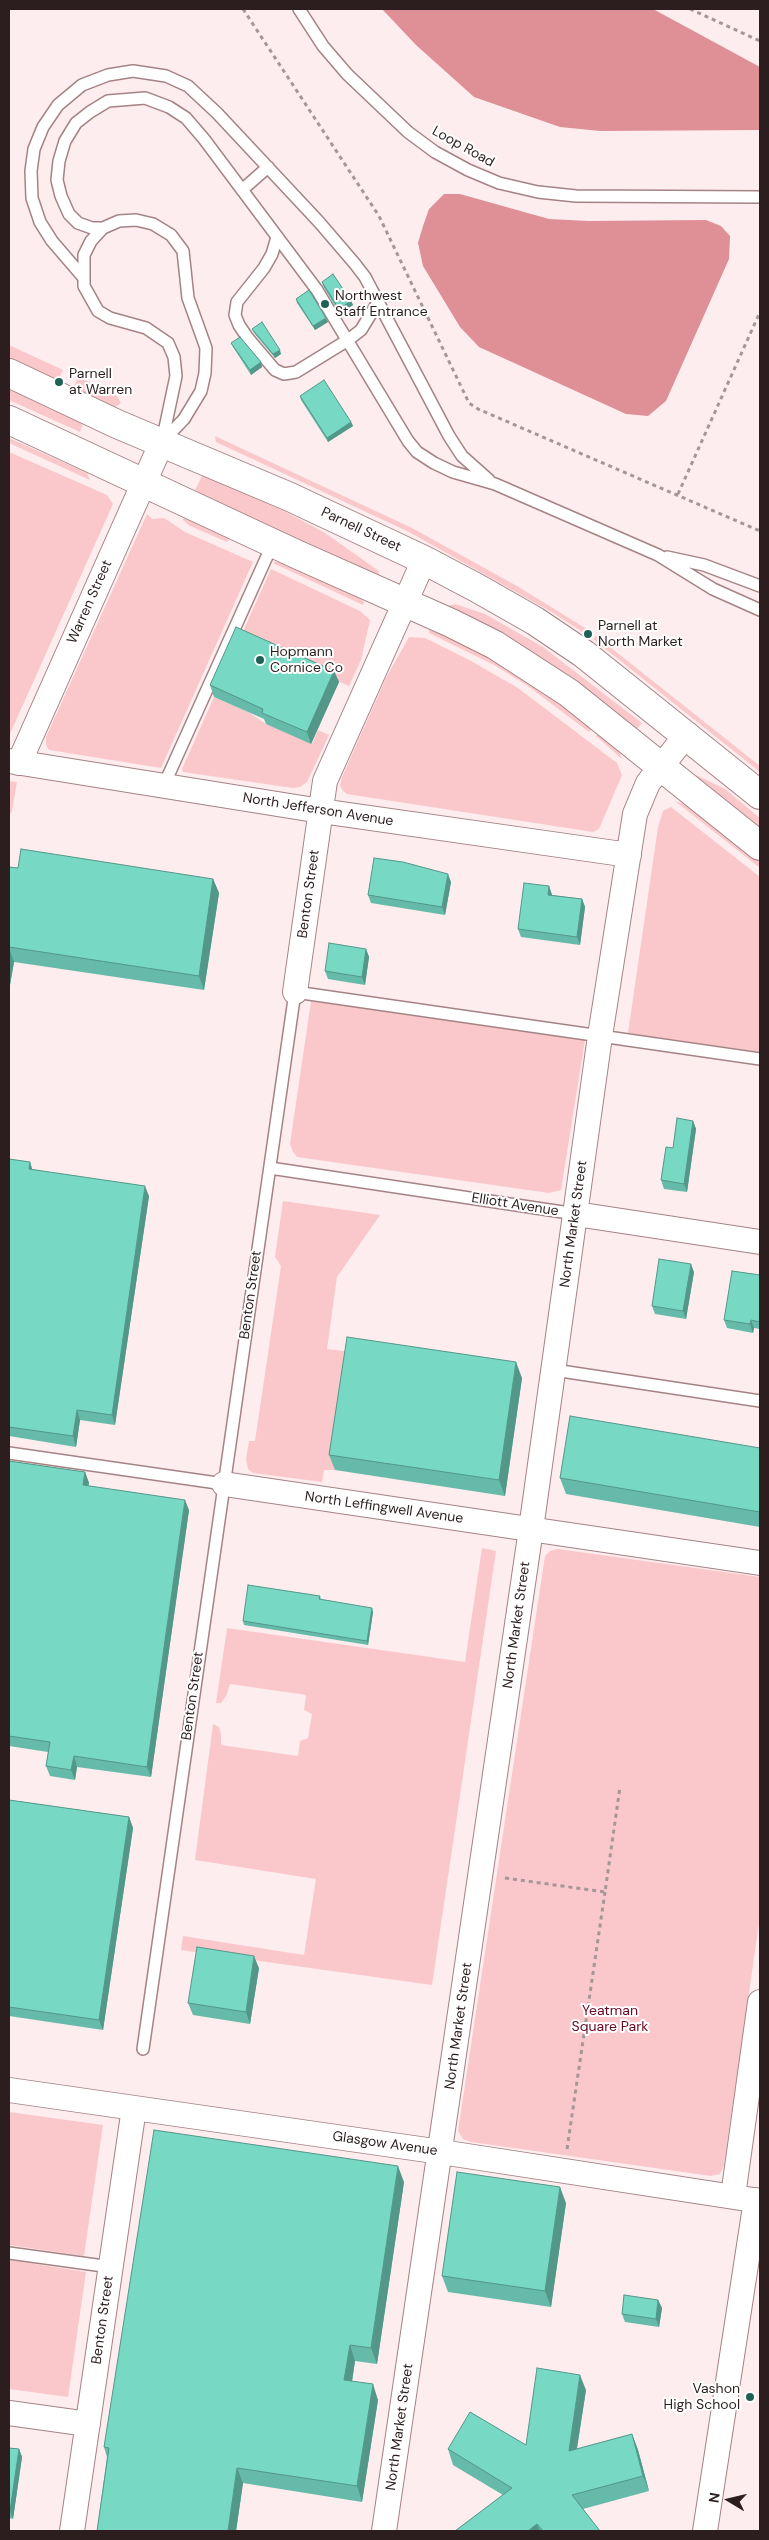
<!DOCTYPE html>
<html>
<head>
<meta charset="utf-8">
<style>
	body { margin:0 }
	#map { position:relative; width:769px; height:2540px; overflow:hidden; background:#fdedee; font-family:"DM Sans",sans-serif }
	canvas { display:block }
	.frame { position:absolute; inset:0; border:10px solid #2c1e1f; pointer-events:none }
	.north { position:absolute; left:704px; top:2475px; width:50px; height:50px; -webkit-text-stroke:4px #fff; paint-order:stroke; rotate:279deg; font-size:14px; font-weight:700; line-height:20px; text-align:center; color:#2c1e1f }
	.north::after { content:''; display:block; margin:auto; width:18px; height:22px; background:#2c1e1f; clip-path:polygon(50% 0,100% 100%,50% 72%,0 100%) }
</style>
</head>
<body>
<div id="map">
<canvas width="769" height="2540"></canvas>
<div class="frame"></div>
<div class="north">N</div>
</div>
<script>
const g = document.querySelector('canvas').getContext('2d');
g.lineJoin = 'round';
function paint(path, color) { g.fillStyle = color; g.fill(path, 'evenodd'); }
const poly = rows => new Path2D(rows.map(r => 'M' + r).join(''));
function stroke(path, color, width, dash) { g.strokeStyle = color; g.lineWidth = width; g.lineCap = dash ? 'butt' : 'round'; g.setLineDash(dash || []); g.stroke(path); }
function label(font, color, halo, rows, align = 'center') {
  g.font = font + ' "DM Sans",sans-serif'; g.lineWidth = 4; g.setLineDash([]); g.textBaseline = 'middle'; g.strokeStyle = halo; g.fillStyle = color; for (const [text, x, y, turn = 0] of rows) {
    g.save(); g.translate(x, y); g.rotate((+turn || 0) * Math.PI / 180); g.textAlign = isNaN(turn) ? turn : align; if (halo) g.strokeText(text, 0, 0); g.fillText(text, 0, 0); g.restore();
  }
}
paint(poly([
	[9,345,63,370,57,382,9,358],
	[78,377,111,392,117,396,121,403,114,408,73,389],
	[9,387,84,420,80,432,9,400],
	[215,436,412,528,517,586,590,631,587,635,555,614,409,532,216,442],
	[9,438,87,473,90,480,9,443],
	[9,452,107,495,113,504,9,736],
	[203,474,282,510,325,533,379,571,378,578,209,500,195,490],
	[147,514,152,519,164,518,185,532,253,562,161,768,49,750,46,745,46,737],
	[184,516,230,537,227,542,190,526,183,520],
	[277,561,357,596,364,602,363,605,273,563],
	[271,569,360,611,370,620,361,660,349,686,240,638],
	[455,604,485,614,543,647,642,723,635,731,444,607],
	[429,630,454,638,495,660,530,681,593,728,589,732,525,684,494,665,429,633],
	[596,636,760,766,760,772,593,639],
	[409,637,425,638,471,661,518,688,617,763,622,775,599,829,593,832,347,794,343,791,340,785,342,777,386,678],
	[214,697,248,712,266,724,312,744,318,730,329,735,307,782,300,787,293,788,183,772,182,769],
	[599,733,618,748,622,759,596,736],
	[696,775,725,789,760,818,760,832,693,779],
	[9,781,17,782,12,811,9,815],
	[675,801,690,806,760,861,760,868],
	[671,807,760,877,760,1052,628,1033,658,827,663,811],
	[311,1001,585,1040,561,1190,549,1193,297,1157,293,1152,290,1144],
	[283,1201,380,1215,337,1277,327,1349,352,1352,335,1470,324,1470,322,1482,253,1473,248,1469,246,1459,249,1441,255,1441,281,1266,275,1257],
	[482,1548,496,1551,432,1985,181,1950,183,1936,304,1955,316,1879,195,1860,213,1724,219,1727,221,1734,221,1745,298,1756,300,1741,308,1738,312,1714,304,1710,306,1695,230,1684,226,1696,221,1703,216,1703,227,1628,465,1662],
	[558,1549,760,1577,760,1917,724,2165,720,2174,711,2176,471,2142,463,2139,458,2131,545,1556,550,1551],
	[9,2112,103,2125,84,2256,9,2245],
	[9,2260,86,2272,68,2397,9,2389]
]), '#fac8cb');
paint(poly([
	[382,9,653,9,760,67,760,130,600,131,560,127,474,97,416,45],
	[444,194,460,194,549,219,589,221,706,220,721,226,730,236,729,259,666,401,648,416,626,414,479,347,460,327,423,266,418,243,423,226,429,209]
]), '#df8f96');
const lane = poly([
	[299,9,323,46,347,74,408,132,435,152,468,170,499,183,538,192,576,196,760,197],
	[242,190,268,167],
	[136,220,153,224,171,235,183,251,188,298,206,348,205,373,201,391,184,419,162,442,176,376,174,357,168,343,146,328,110,318,98,311,84,286,84,255,91,241,103,228,119,221,136,220],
	[103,228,92,228,78,223,69,214,61,196,57,180,59,161,65,141,76,123,90,112,108,101,145,98,169,107,186,118,204,139,317,290,408,441,417,452,434,463,453,472,495,484,658,555,713,589,760,610],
	[277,237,272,254,264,268,237,302,235,315,239,325,247,337,275,370,284,374,296,372,348,340,361,330,378,302],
	[83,277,52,241,40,222,32,198,31,171,34,149,43,127,58,105,82,85,108,75,133,71,166,76,188,86,217,113,319,222,355,264,365,277,449,436,462,456,489,480],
	[667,557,704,565,760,586],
	[164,785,273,543],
	[270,1168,576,1214],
	[554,1370,760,1401],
	[9,1453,224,1484],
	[143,2049,295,992,760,1059],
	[9,2253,111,2267]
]);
const street = poly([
	[9,761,321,811,629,855],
	[19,763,162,442],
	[295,992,325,781,424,560],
	[576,1214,760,1242],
	[224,1484,760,1563],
	[9,2090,441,2152,760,2201],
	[733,2196,760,2002],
	[9,2413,88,2424],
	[72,2531,134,2108],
	[384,2531,531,1529,600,1036,635,814,648,783,687,734],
	[705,2531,756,2200]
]);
const primary = poly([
	[9,373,117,424,290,497,424,560,477,588,535,621,584,654,760,795],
	[9,420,296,554,451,623,495,645,569,693,760,846]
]);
stroke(lane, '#a58385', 14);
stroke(street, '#a58385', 26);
stroke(primary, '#a58385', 30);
stroke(poly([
	[243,9,379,216,469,403,478,409,760,531],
	[690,9,760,41],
	[678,494,760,312],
	[505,1878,605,1892,620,1787],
	[567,2149,605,1892]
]), '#a59697', 3, [4, 4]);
stroke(lane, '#fff', 11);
stroke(street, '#fff', 24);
stroke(primary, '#fff', 28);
paint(poly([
	[322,282,351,301,353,305,340,314,323,286],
	[296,299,328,322,315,330,297,303],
	[252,329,281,354,275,358,254,333],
	[231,343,261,362,262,367,251,375,233,347],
	[300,396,351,422,353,426,328,442,301,400],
	[334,671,339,682,311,744,266,724,264,719,214,697,210,685],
	[9,867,18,868,213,879,219,893,204,990,14,962,10,985,9,985],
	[451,882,445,915,371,903,368,895],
	[549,886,552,895,582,899,585,907,580,945,521,937,518,929],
	[366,949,369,957,365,985,328,979,325,971],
	[693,1121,696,1129,687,1192,664,1189,661,1180,673,1148],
	[9,1159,30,1162,32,1169,149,1196,115,1425,80,1420,76,1447,9,1436],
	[694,1272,686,1319,655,1314,652,1306],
	[760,1275,760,1329,754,1328,753,1333,727,1328,724,1320],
	[522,1378,505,1496,335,1470,329,1455],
	[760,1448,760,1527,566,1494,560,1478],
	[9,1461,85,1472,89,1483,88,1486,189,1510,151,1777,77,1767,75,1780,50,1776,46,1766,48,1752,9,1746],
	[320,1596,321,1600,373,1612,368,1645,244,1625,243,1621],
	[9,1800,129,1817,133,1828,103,2030,9,2016],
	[259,1968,250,2024,193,2015,188,2003],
	[404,2182,377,2364,355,2361,352,2381,378,2400,362,2502,243,2483,236,2531,97,2531,107,2457,104,2447],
	[566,2203,551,2307,448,2292,442,2276],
	[658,2300,662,2308,659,2327,625,2322,622,2314],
	[586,2390,577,2449,632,2434,638,2450,649,2491,583,2509,600,2531,455,2531,503,2495,453,2465,448,2449,526,2445],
	[9,2448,19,2449,22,2457,13,2519,9,2518]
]), '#66baa9');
paint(poly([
	[351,301,353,305,340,314,339,309],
	[326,318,328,322,315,330,313,326],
	[280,350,281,354,275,358,273,354],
	[261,362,262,367,251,375,250,370],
	[351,422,353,426,328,442,327,438],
	[334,671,339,682,311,744,307,732],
	[448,874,451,882,445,915,442,907],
	[213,879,219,893,204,990,199,976],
	[549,886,552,895,552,903,548,895],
	[582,899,585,907,580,945,577,937],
	[9,948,14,962,10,985,9,982],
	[366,949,369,957,365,985,362,977],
	[693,1121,696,1129,687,1192,684,1184],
	[30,1162,33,1172,29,1169],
	[145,1186,149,1196,115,1425,112,1415],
	[691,1264,694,1272,686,1319,683,1311],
	[751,1320,754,1328,753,1333,750,1324],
	[516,1362,522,1378,505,1496,499,1480],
	[77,1410,80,1420,76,1447,73,1436],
	[85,1472,89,1483,87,1495,83,1485],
	[185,1500,189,1510,151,1777,147,1767],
	[372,1608,373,1612,368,1645,367,1641],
	[74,1756,77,1767,75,1780,71,1770],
	[129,1817,133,1828,103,2030,99,2020],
	[254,1956,259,1968,250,2024,246,2012],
	[398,2166,404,2182,377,2364,371,2348],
	[560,2187,566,2203,551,2307,545,2291],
	[658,2300,662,2308,659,2327,656,2319],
	[350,2345,355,2361,350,2395,344,2380],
	[580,2375,586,2390,574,2466,569,2451],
	[373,2384,378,2400,362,2502,357,2486],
	[632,2434,638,2450,649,2491,643,2476],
	[19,2449,22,2457,13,2519,10,2511],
	[237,2468,243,2483,236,2531,228,2531],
	[537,2524,540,2531,528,2531]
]), '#539789');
const building = poly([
	[333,274,351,301,339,309,322,282,333,274],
	[309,290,326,318,313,326,296,299,309,290],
	[262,322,280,350,273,354,252,329,262,322],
	[240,337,261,362,250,370,231,343,240,337],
	[324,380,351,422,327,438,300,396,324,380],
	[236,627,334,671,307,732,262,713,263,709,210,685,236,627],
	[21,849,213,879,199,976,9,947,9,867,18,868,21,849],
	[374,858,403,862,448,874,442,907,368,895,374,858],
	[524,883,549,886,548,895,582,899,577,937,518,929,524,883],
	[329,943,366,949,362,977,325,971,329,943],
	[677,1118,693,1121,684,1184,661,1180,666,1147,673,1148,677,1118],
	[9,1159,30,1162,29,1169,145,1186,112,1415,77,1410,73,1436,9,1427,9,1159],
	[659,1259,691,1264,683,1311,652,1306,659,1259],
	[732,1271,760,1275,760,1322,751,1320,750,1324,724,1320,732,1271],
	[347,1337,516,1362,499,1480,329,1455,347,1337],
	[570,1416,760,1448,760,1512,560,1478,570,1416],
	[9,1461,85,1472,83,1485,185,1500,147,1767,74,1756,71,1770,46,1766,50,1742,9,1736,9,1461],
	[248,1585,320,1596,319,1599,372,1608,367,1641,243,1621,248,1585],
	[9,1800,129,1817,99,2020,9,2007,9,1800],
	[197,1947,254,1956,246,2012,188,2003,197,1947],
	[154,2130,398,2166,371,2348,350,2345,344,2380,373,2384,357,2486,237,2468,228,2531,97,2531,109,2448,104,2447,154,2130],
	[457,2172,560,2187,545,2291,442,2276,457,2172],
	[624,2295,658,2300,656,2319,622,2314,624,2295],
	[537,2368,580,2375,569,2451,632,2434,643,2476,572,2495,600,2531,543,2531,537,2524,528,2531,455,2531,512,2488,448,2449,470,2412,526,2445,537,2368],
	[9,2448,19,2449,10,2511,9,2510,9,2448]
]);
paint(building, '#77d8c4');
stroke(building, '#539789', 1);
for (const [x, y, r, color] of [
	[325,304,5,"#1c6356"],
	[59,382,5,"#1c6356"],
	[588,634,5,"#1c6356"],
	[260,660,5,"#1c6356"],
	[750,2397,5,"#1c6356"]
]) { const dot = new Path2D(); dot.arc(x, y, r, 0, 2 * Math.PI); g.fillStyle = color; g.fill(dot); stroke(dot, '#fff', 2); }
label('14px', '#2c1e1f', '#fff', [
	["Loop Road",463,147,29],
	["Parnell Street",361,530,25],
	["Warren Street",90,602,-66],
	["North Jefferson Avenue",318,810,9],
	["Benton Street",309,894,-82],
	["Elliott Avenue",515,1205,9],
	["North Market Street",574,1224,-82],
	["Benton Street",251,1295,-82],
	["North Leffingwell Avenue",384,1508,8],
	["North Market Street",517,1625,-82],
	["Benton Street",193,1696,-82],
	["North Market Street",459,2026,-82],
	["Glasgow Avenue",385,2144,8],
	["Benton Street",103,2320,-82],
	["North Market Street",400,2427,-82]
]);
label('14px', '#2c1e1f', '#fff', [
	["Northwest",335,296],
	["Staff Entrance",335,312],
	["Parnell",69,374],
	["at Warren",69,390],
	["Parnell at",598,626],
	["North Market",598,642],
	["Hopmann",270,652],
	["Cornice Co",270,668],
	["Vashon",740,2389,"right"],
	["High School",740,2405,"right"]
], 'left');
label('14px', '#690822', '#fff', [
	["Yeatman",610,2011],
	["Square Park",610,2027]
]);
</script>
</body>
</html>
